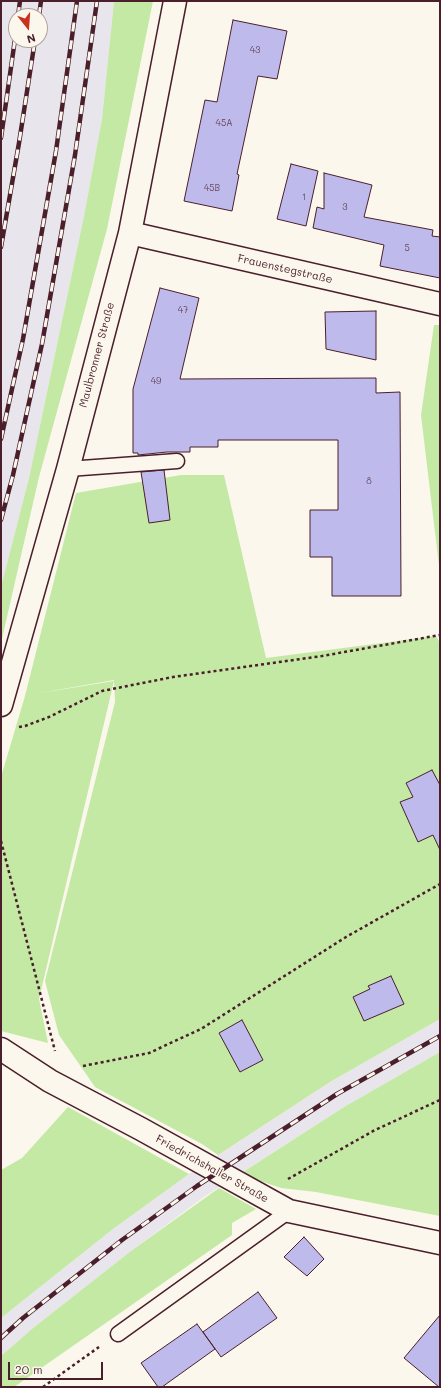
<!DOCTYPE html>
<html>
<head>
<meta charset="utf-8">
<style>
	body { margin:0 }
	#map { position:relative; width:441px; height:1388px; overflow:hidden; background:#fbf7ec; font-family:Mali,sans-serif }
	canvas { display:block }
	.frame { position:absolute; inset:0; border:2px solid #4a1f2b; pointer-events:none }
	.north { position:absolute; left:8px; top:8px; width:40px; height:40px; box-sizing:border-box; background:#fbf7ec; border:1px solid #b4a19f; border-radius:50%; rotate:163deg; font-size:11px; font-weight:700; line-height:16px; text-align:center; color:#4a1f2b }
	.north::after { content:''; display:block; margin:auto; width:14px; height:18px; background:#c8321e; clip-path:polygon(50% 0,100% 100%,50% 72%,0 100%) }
	.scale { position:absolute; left:8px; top:1362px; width:95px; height:18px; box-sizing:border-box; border:2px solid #4a1f2b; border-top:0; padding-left:5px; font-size:12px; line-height:14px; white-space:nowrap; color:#4a1f2b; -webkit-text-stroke:3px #fbf7ec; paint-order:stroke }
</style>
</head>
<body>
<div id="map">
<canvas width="441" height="1388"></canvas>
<div class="frame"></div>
<div class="north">N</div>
<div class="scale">20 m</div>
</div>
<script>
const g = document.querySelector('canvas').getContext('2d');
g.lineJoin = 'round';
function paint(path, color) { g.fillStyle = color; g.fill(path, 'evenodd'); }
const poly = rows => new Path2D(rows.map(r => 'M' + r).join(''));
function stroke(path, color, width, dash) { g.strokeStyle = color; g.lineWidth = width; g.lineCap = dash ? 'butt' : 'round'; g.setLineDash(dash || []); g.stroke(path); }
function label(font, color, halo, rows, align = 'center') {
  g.font = font + ' Mali,sans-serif'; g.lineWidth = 3; g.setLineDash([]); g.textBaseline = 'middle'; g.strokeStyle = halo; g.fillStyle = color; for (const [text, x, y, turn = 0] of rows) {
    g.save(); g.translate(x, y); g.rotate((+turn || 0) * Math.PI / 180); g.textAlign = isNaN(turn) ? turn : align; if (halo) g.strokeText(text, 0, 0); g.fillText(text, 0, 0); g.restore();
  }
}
paint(poly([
	[1,1,114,1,102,119,84,216,29,478,1,587],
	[16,16,40,16,40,40,16,40],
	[440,1019,440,1052,344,1107,204,1197,131,1251,33,1328,1,1356,1,1318,113,1229,189,1174,330,1082]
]), '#e9e5ec');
paint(poly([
	[114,1,153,1,107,229,39,477,1,643,1,587,29,478,84,216,102,119],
	[434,325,440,325,440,574,421,415],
	[181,475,224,475,266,658,436,636,440,643,440,1019,330,1082,218,1155,202,1144,95,1087,59,1035,45,981,115,702,114,680,34,694,114,681,39,999,48,1043,1,1031,1,777,25,696,76,493],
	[440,1052,440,1216,316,1192,281,1188,240,1174,344,1107],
	[68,1107,189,1174,113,1229,1,1318,1,1170,22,1158],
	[219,1188,256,1209,232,1223,232,1235,14,1387,1,1387,1,1356,33,1328,131,1251]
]), '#c3e9a4');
const building = poly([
	[233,20,287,31,277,79,258,76,237,174,239,175,232,211,184,201,205,100,217,102,233,20],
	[291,164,318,171,306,226,277,219,291,164],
	[324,173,372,185,364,217,433,230,432,236,440,237,440,278,380,266,384,245,313,228,317,207,324,209,324,173],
	[160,288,199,298,180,379,376,378,376,393,400,392,401,596,332,596,332,557,310,557,310,510,338,510,338,440,218,440,218,447,190,447,190,452,167,452,138,455,138,453,133,453,133,389,160,288],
	[376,311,376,360,326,349,325,312,376,311],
	[164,470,170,520,149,523,141,472,164,470],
	[432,770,440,785,440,850,433,835,418,842,400,802,413,797,406,783,432,770],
	[391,976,404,1004,364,1021,353,997,370,989,368,986,391,976],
	[242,1020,263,1060,240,1072,219,1033,242,1020],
	[304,1237,324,1259,307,1276,284,1257,304,1237],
	[258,1292,277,1318,221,1357,203,1332,258,1292],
	[440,1315,440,1387,439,1387,404,1358,440,1315],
	[197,1324,215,1349,162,1387,158,1387,141,1363,197,1324]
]);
paint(building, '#bfbaec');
stroke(building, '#4a1f2b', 1);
const service = poly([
	[68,469,177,461],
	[118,1334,289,1211]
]);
const minor = poly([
	[130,233,440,304],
	[1,705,68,469,130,233,175,1],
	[1,1049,50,1081,141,1129,289,1211,440,1243]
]);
stroke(service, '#4a1f2b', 17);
stroke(minor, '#4a1f2b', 25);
stroke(poly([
	[19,727,25,726,49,717,102,691,173,677,322,656,440,635],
	[1,841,55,1051],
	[83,1066,149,1053,201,1029,346,937,440,884],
	[288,1179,375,1130,440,1100],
	[43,1387,99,1347]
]), '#4a1f2b', 2.5, [3, 3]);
stroke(service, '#fbf7ec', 14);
stroke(minor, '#fbf7ec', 22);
const rail = poly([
	[18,16,20,1],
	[39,16,41,1],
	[1,138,16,32],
	[1,247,19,143,35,40],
	[1,439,23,339,56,151,77,1],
	[1,520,13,475,42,344,75,155,97,1],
	[1,1338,23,1318,122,1240,197,1186,337,1094,440,1036]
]);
stroke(rail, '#4a1f2b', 4.5);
stroke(rail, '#fbf7ec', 3, [9]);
label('9px', '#67465b', null, [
	["43",255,50],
	["45A",224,123],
	["45B",212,188],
	["1",304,197],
	["3",345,207],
	["5",407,248],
	["47",183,310],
	["49",156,381],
	["8",369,481]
]);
label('11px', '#4a1f2b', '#fbf7ec', [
	["Frauenstegstraße",285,269,13],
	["Maulbronner Straße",97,355,-75],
	["Friedrichshaller Straße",212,1169,29]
]);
</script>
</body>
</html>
